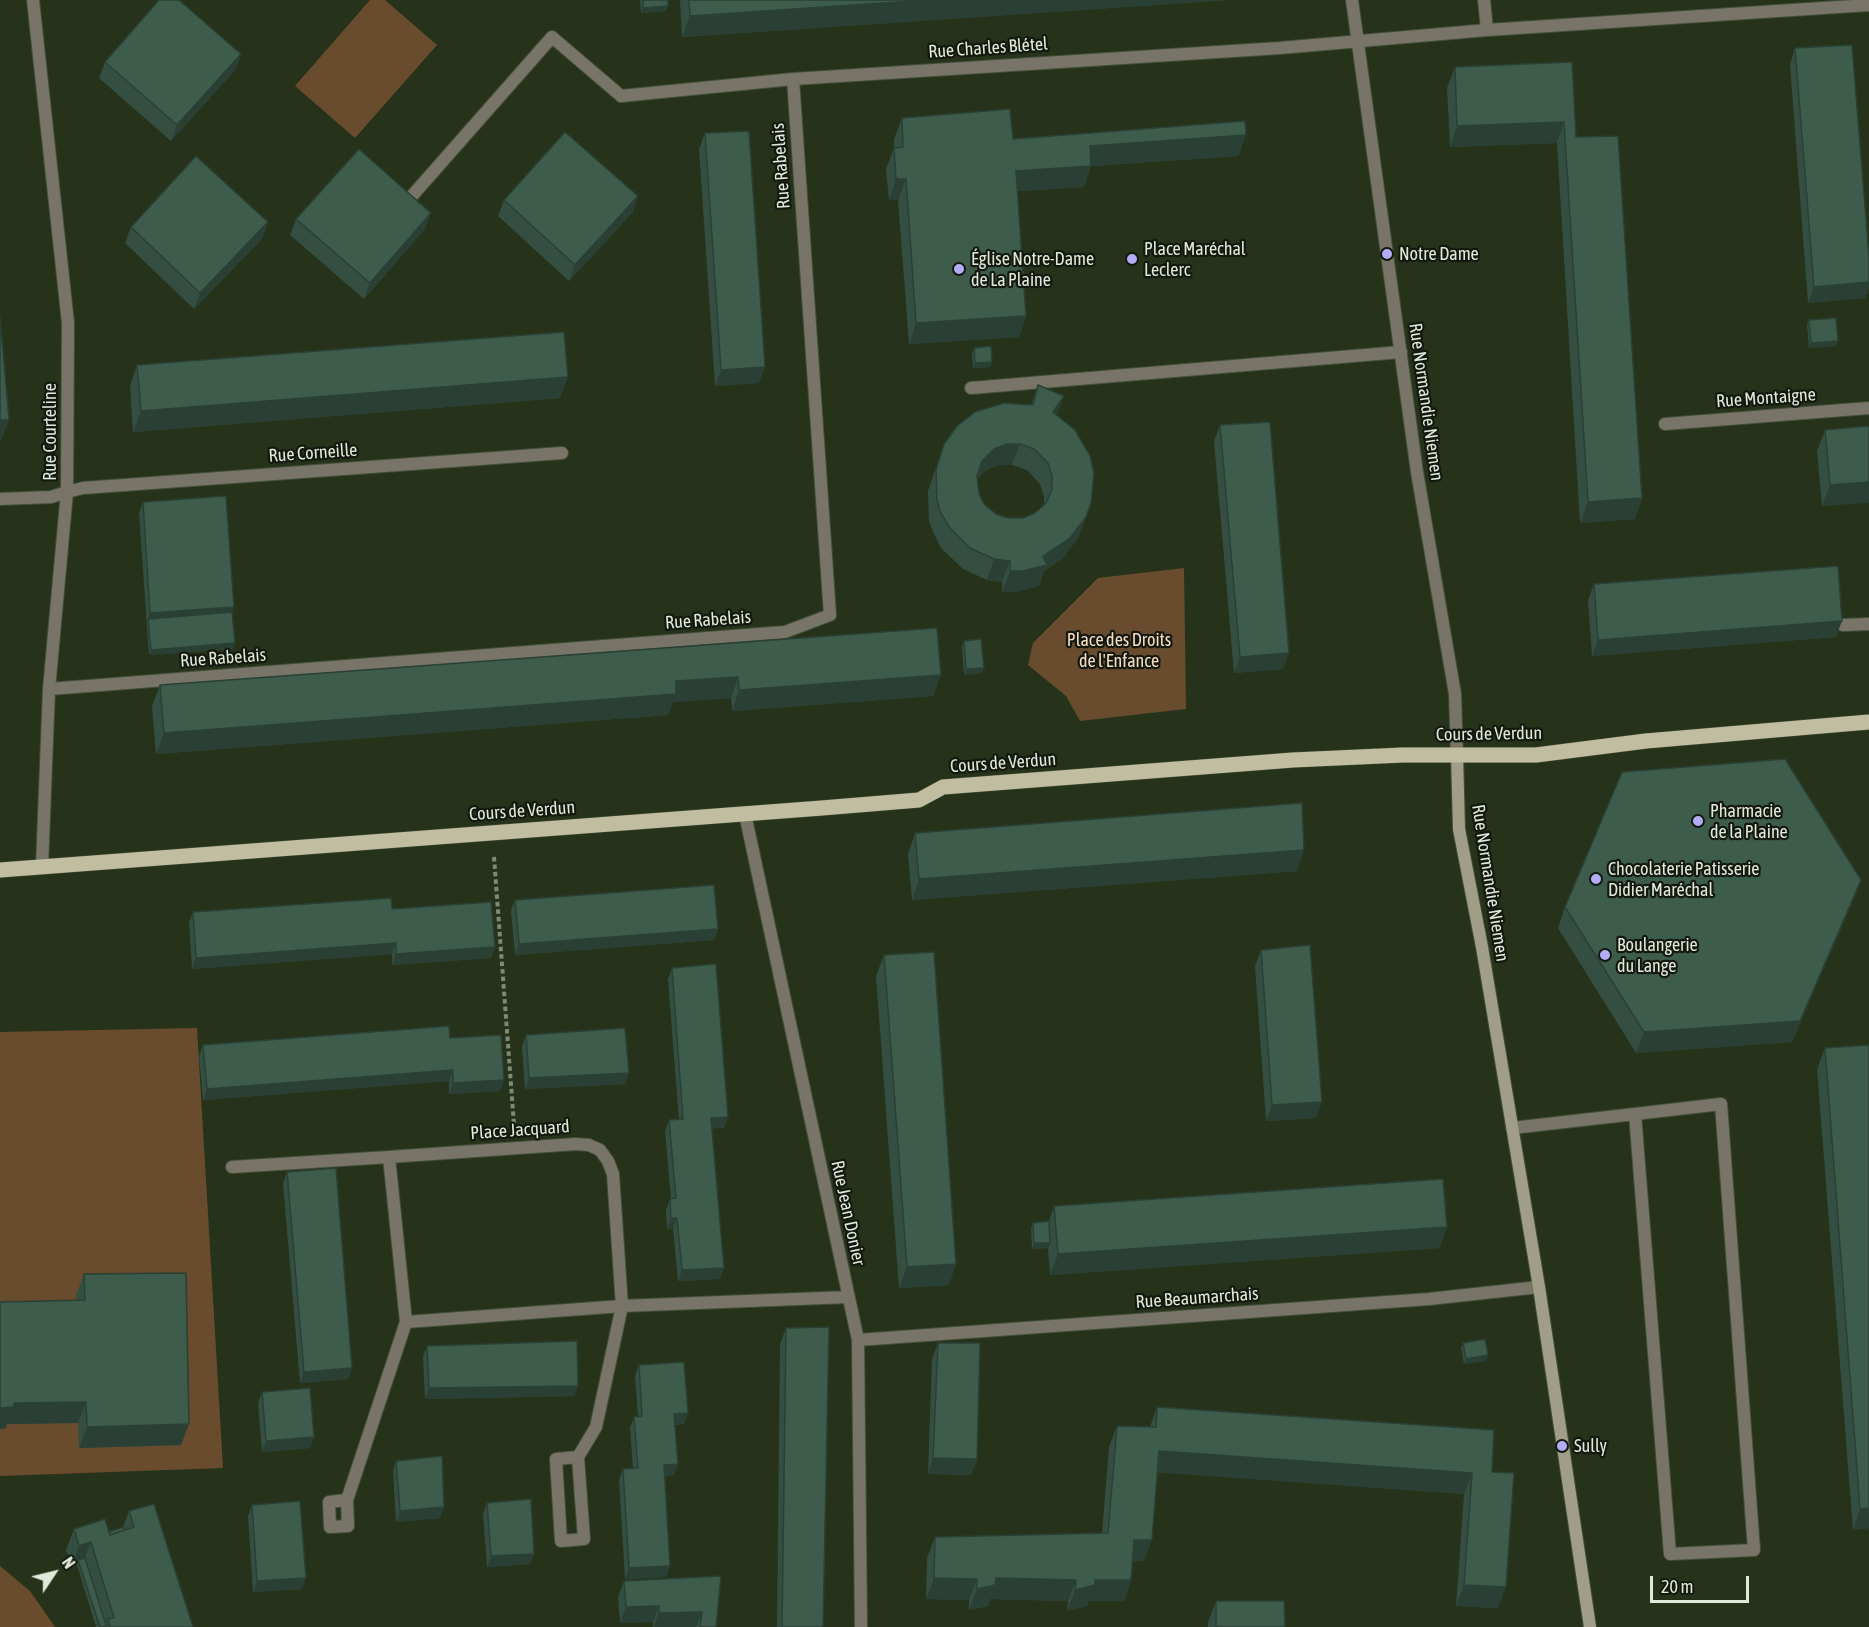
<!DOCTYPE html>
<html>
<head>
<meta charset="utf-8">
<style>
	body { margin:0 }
	#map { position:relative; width:1869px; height:1627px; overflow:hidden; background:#26331a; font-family:"Asap Condensed",sans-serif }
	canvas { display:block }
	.north { position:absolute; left:24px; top:1543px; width:60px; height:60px; -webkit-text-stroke:4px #13190e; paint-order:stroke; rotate:55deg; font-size:16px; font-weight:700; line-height:24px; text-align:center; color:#e1eada }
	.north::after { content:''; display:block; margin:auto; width:21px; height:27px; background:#e1eada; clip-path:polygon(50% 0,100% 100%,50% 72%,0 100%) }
	.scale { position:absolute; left:1650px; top:1576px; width:99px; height:27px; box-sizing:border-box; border:3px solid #e1eada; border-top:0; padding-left:8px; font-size:18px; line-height:21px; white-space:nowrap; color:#e1eada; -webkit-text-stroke:4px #13190e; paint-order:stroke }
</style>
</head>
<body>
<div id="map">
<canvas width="1869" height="1627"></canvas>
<div class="north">N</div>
<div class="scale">20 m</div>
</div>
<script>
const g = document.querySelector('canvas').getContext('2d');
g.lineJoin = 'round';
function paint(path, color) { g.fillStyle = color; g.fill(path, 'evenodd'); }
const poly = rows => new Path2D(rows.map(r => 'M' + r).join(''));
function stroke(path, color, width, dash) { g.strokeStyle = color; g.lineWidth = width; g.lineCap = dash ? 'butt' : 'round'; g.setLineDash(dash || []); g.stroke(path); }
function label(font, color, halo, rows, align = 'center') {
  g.font = font + ' "Asap Condensed",sans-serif'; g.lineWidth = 4.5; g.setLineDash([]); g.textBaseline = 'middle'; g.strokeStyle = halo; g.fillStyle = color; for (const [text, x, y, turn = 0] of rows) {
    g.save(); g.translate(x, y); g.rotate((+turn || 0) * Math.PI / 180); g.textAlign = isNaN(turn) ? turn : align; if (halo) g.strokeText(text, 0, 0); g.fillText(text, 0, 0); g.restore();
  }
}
paint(poly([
	[370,0,385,0,437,45,355,138,295,86],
	[1184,568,1186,709,1080,721,1066,696,1028,665,1033,643,1098,578],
	[197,1028,223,1468,0,1476,0,1032],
	[0,1566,30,1591,55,1627,0,1627]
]), '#694c2d');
const service = poly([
	[411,197,552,37,621,96],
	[971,388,1401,352],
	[0,499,51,497,67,492],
	[1843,625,1869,624],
	[1512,1128,1635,1114,1721,1104,1754,1550,1670,1554,1635,1114]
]);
const minor = poly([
	[33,0,68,323,67,492,49,689,42,866],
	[1352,0,1417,472,1455,694,1457,755],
	[1484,0,1487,30],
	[621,96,793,79,1280,48,1487,30,1869,5],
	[1665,424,1869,408],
	[67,492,83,488,562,453],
	[49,689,785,632,830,615,793,79],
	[745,814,858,1340,861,1627],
	[232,1167,389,1157],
	[858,1340,1429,1299,1539,1287],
	[578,1457,556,1459,561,1541,584,1539,578,1457,596,1427,622,1306,613,1174,608,1161,600,1150,589,1145,576,1144,389,1157,406,1322,622,1306,848,1297],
	[347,1500,329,1502,330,1527,348,1526,347,1500,406,1322]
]);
const secondary = poly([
	[1457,755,1459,829,1482,947,1539,1287,1590,1627]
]);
const primary = poly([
	[0,870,822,808,919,800,943,787,1293,760,1403,755,1536,755,1646,741,1869,722]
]);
stroke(service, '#445039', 14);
stroke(minor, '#445039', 14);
stroke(secondary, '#445039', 14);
stroke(primary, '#445039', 16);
stroke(poly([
	[494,857,514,1125]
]), '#7e8a75', 4, [4.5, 3]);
stroke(service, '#787568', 12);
stroke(minor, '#787568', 12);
stroke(secondary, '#a19e88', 12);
stroke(primary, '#c1bda1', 15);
paint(poly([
	[640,0,668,0,668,6,666,11,641,13],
	[680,0,1229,0,682,37],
	[1795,48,1869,257,1869,287,1865,298,1808,303,1790,64],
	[241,54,235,70,171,141,99,78,105,62],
	[1572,62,1576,137,1642,498,1635,519,1580,523,1557,143,1450,147,1447,88,1455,67],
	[902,118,1013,139,1246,135,1238,156,1091,166,1084,187,1017,191,1026,316,1019,337,909,344,898,200,889,200,886,169,894,148,894,139],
	[705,133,759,383,715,386,699,149],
	[504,200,633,212,569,281,498,216],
	[296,219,425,229,364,299,290,235],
	[268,222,262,239,194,309,125,243,131,227],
	[1809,320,1836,346,1809,348,1807,325],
	[974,348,992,362,990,367,973,368,972,353],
	[137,365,560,398,133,432,130,386],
	[1038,385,1057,415,1091,503,1078,538,1062,559,1044,571,1039,586,1015,592,1002,592,1002,582,987,580,963,569,941,548,933,532,929,521,928,491,944,444,1031,405],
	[999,465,1012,465,1027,470,1040,484,1044,497,1044,504,1035,513,1023,518,1008,518,996,514,984,504,979,494,977,479,986,470],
	[1220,425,1283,669,1234,673,1214,441],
	[1869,426,1822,506,1817,451,1825,430],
	[143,502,232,612,233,649,149,655,139,513],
	[1594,584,1836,637,1592,656,1588,600],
	[964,641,982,673,964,675,962,646],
	[941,675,933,696,732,711,731,698,673,702,668,715,156,754,152,706,160,685],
	[915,833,1297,871,912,900,908,854],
	[515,900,718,929,714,940,515,955,511,910],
	[1853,901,1792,1042,1636,1053,1558,928,1565,907],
	[392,909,495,947,491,958,392,965,392,954,192,969,189,923,193,912],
	[1261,950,1316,1118,1266,1121,1255,966],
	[884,955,949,1285,899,1288,876,976],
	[672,968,724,1128,712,1128,720,1279,678,1281,673,1228,667,1229,666,1210,670,1199,671,1199,665,1131,669,1120,679,1120,668,979],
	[526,1035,629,1073,625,1084,525,1089,522,1046],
	[450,1038,504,1080,500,1091,449,1094,449,1081,203,1100,199,1056,203,1045],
	[1869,1045,1869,1528,1853,1530,1817,1069,1825,1048],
	[287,1172,352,1368,348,1379,300,1383,283,1183],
	[1054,1206,1447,1227,1439,1248,1050,1275,1048,1248,1032,1249,1031,1228,1033,1223,1049,1221],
	[84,1274,181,1445,79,1448,78,1423,7,1424,6,1428,0,1429,0,1302,76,1300,76,1295],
	[786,1328,823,1627,777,1627,780,1344],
	[938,1343,977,1459,971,1475,928,1474,932,1359],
	[1463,1343,1488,1355,1486,1361,1464,1364,1461,1348],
	[427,1346,578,1386,574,1396,425,1399,423,1357],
	[639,1365,688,1413,684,1424,675,1425,674,1475,665,1476,670,1566,666,1577,625,1579,619,1480,623,1469,633,1468,630,1428,634,1417,638,1417,635,1376],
	[262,1392,314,1437,310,1448,262,1452,258,1403],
	[1157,1407,1492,1472,1498,1608,1456,1606,1464,1494,1157,1472,1144,1561,1132,1561,1131,1580,1124,1601,1089,1601,1087,1606,1067,1611,1068,1601,990,1599,988,1606,969,1610,969,1600,926,1599,927,1558,935,1537,1102,1533,1109,1447,1117,1426,1150,1427],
	[396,1461,440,1518,396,1522,393,1471],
	[487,1503,534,1554,530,1564,487,1567,483,1514],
	[252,1505,302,1589,253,1592,248,1516],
	[129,1511,193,1627,96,1627,77,1565,72,1567,66,1550,74,1529,109,1532,123,1527],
	[721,1576,716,1627,653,1627,653,1622,620,1623,618,1597,624,1581],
	[1216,1601,1285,1627,1208,1627,1208,1622]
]), '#344f41');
paint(poly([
	[929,0,1229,0,682,37,690,16],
	[668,6,666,11,641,13,643,8],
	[241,54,235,70,171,141,177,125],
	[1564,122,1557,143,1450,147,1457,126],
	[1246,135,1238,156,1091,166,1084,187,1008,192,1016,171,1090,146],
	[896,179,906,179,898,200,889,200],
	[638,196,633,212,569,281,575,265],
	[431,213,425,229,364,299,370,283],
	[268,222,262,239,194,309,200,293],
	[1869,282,1869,287,1865,298,1808,303,1814,287],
	[1026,316,1019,337,909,344,916,323],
	[1838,341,1836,346,1809,348,1811,343],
	[992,362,990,367,973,368,975,363],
	[765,367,759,383,715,386,721,370],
	[568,377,560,398,133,432,141,411],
	[1064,396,1056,417,1053,412],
	[0,420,9,420,1,441,0,441],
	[1007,444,1020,444,1012,465,999,465,986,470,974,482,982,461,994,449],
	[1869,482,1869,503,1822,506,1830,485],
	[1642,498,1635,519,1580,523,1588,502],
	[1086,517,1078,538,1062,559,1044,571,1039,586,1015,592,1002,592,1010,571,1043,556],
	[994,559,1010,561,1002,582,987,580],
	[234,607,230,618,148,619,150,613],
	[1842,621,1836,637,1592,656,1598,640],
	[235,643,233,649,149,655,151,650],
	[1289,653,1283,669,1234,673,1240,657],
	[984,668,982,673,964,675,966,669],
	[941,675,933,696,732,711,739,690],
	[738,677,731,698,673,702,668,715,156,754,164,733,676,681],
	[1304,850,1297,871,912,900,919,879],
	[1861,880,1853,901,1792,1042,1636,1053,1644,1032],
	[718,929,714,940,515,955,519,944],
	[396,943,392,954,192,969,196,958],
	[495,947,491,958,392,965,396,954],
	[453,1070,449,1081,203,1100,207,1089],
	[629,1073,625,1084,525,1089,529,1078],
	[504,1080,500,1091,449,1094,453,1083],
	[1322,1102,1316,1118,1266,1121,1272,1105],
	[728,1117,724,1128,707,1129,711,1118],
	[671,1218,677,1218,673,1228,667,1229],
	[1447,1227,1439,1248,1050,1275,1058,1254],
	[1034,1243,1050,1243,1048,1248,1032,1249],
	[956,1264,949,1285,899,1288,907,1267],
	[724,1268,720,1279,678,1281,682,1270],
	[1488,1355,1486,1361,1464,1364,1466,1359],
	[352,1368,348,1379,300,1383,304,1372],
	[578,1386,574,1396,425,1399,429,1388],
	[86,1402,78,1423,7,1424,6,1428,0,1429,0,1408,14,1403],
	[688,1413,684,1424,670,1425,674,1414],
	[189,1424,181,1445,79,1448,87,1427],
	[314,1437,310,1448,262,1452,266,1441],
	[1159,1451,1472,1473,1464,1494,1152,1472],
	[933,1458,977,1459,971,1475,928,1474],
	[678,1464,674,1475,660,1476,664,1465],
	[444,1507,440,1518,396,1522,400,1511],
	[1869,1508,1869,1528,1853,1530,1860,1509],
	[1134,1540,1152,1540,1144,1561,1126,1562],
	[91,1542,83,1563,78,1560,77,1565,72,1567,79,1546],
	[534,1554,530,1564,487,1567,491,1556],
	[670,1566,666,1577,625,1579,629,1568],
	[306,1578,302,1589,253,1592,257,1581],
	[934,1578,977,1579,969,1600,926,1599],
	[996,1578,1076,1580,1068,1601,990,1599,988,1606,969,1610,977,1589],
	[1095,1580,1131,1580,1124,1601,1089,1601,1087,1606,1067,1611,1075,1590],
	[1464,1585,1506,1587,1498,1608,1456,1606],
	[659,1606,653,1622,620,1623,626,1607],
	[702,1612,696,1627,654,1627,659,1613]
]), '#2b4035');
const building = poly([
	[159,0,179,0,241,54,177,125,105,62,159,0],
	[643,0,668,0,668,6,643,8,643,0],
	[689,0,929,0,690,16,689,0],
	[1852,45,1869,257,1869,282,1814,287,1795,48,1852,45],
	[1572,62,1576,137,1618,136,1642,498,1588,502,1564,122,1457,126,1455,67,1572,62],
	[1010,109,1013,139,1245,121,1246,135,1090,146,1091,166,1016,171,1026,316,916,323,906,179,896,179,894,148,903,147,902,118,1010,109],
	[749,131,765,367,721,370,705,133,749,131],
	[565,132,638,196,575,265,504,200,565,132],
	[359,149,431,213,370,283,296,219,359,149],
	[196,156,268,222,200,293,131,227,196,156],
	[0,317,9,420,0,420,0,317],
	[1836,318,1838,341,1811,343,1809,320,1836,318],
	[564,332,568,377,141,411,137,365,564,332],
	[991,346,992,362,975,363,974,348,991,346],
	[1038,385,1064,396,1053,412,1075,430,1090,456,1094,473,1091,503,1086,517,1070,538,1043,556,1047,565,1023,571,1010,571,1010,561,994,559,970,548,949,527,940,511,937,500,936,470,944,444,957,426,975,412,1004,403,1033,405,1038,385],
	[1007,444,1020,444,1034,449,1048,463,1052,476,1052,489,1046,503,1035,513,1023,518,1008,518,996,514,984,504,979,494,977,476,982,461,994,449,1007,444],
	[1270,422,1289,653,1240,657,1220,425,1270,422],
	[1869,426,1869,482,1830,485,1825,430,1869,426],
	[226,496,234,607,150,613,143,502,226,496],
	[1838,566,1842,621,1598,640,1594,584,1838,566],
	[232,612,235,643,151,650,148,619,232,612],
	[937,628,941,675,739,690,738,677,676,681,676,694,164,733,160,685,937,628],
	[981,639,984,668,966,669,964,641,981,639],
	[1785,759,1861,880,1800,1021,1644,1032,1565,907,1622,772,1785,759],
	[1302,803,1304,850,919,879,915,833,1302,803],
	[714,885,718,929,519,944,515,900,714,885],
	[391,898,392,909,491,902,495,947,396,954,396,943,196,958,193,912,391,898],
	[1310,945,1322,1102,1272,1105,1261,950,1310,945],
	[934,952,956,1264,907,1267,884,955,934,952],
	[716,964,728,1117,711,1118,724,1268,682,1270,677,1218,671,1218,670,1199,676,1198,669,1120,683,1119,672,968,716,964],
	[449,1026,450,1038,501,1035,504,1080,453,1083,453,1070,207,1089,203,1045,449,1026],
	[625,1028,629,1073,529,1078,526,1035,625,1028],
	[1869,1045,1869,1508,1860,1509,1825,1048,1869,1045],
	[336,1168,352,1368,304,1372,287,1172,336,1168],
	[1443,1179,1447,1227,1058,1254,1054,1206,1443,1179],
	[1049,1221,1050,1243,1034,1243,1033,1223,1049,1221],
	[186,1273,189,1424,87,1427,86,1402,14,1403,13,1407,0,1408,0,1302,85,1300,84,1274,186,1273],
	[829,1327,823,1627,782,1627,786,1328,829,1327],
	[1485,1339,1488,1355,1466,1359,1463,1343,1485,1339],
	[577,1341,578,1386,429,1388,427,1346,577,1341],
	[938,1343,980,1343,977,1459,933,1458,938,1343],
	[684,1362,688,1413,674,1414,678,1464,664,1465,670,1566,629,1568,623,1469,638,1468,634,1417,642,1416,639,1365,684,1362],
	[310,1388,314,1437,266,1441,262,1392,310,1388],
	[1157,1407,1494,1430,1492,1472,1514,1473,1506,1587,1464,1585,1472,1473,1159,1451,1152,1540,1134,1540,1131,1580,1095,1580,1095,1585,1075,1590,1076,1580,996,1578,995,1585,977,1589,977,1579,934,1578,935,1537,1108,1533,1117,1426,1156,1427,1157,1407],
	[442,1456,444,1507,400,1511,396,1461,442,1456],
	[531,1499,534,1554,491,1556,487,1503,531,1499],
	[300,1501,306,1578,257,1581,252,1505,300,1501],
	[154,1504,193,1627,110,1627,108,1619,114,1618,91,1542,79,1546,74,1529,105,1519,110,1535,134,1527,129,1511,154,1504],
	[123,1527,125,1530,110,1535,109,1532,123,1527],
	[85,1558,106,1625,105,1627,100,1627,78,1560,85,1558],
	[721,1576,716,1627,700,1627,702,1612,659,1613,659,1606,626,1607,624,1581,721,1576],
	[1216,1601,1284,1601,1285,1627,1216,1627,1216,1601]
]);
paint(building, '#3d5c4c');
stroke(building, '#2b4035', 1.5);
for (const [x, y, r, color] of [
	[1387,254,6,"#b4acf9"],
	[1132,259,6,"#b4acf9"],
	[959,269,6,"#b4acf9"],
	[1698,821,6,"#b4acf9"],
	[1596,879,6,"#b4acf9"],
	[1605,955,6,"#b4acf9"],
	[1562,1446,6,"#b4acf9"]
]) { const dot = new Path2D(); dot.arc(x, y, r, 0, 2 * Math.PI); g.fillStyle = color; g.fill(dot); stroke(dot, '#13190e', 2); }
label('18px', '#e1eada', '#13190e', [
	["Rue Charles Blétel",988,48,-4],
	["Rue Rabelais",781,166,-94],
	["Rue Montaigne",1766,398,-4],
	["Rue Normandie Niemen",1426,402,82],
	["Rue Courteline",50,432,-90],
	["Rue Corneille",313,453,-4],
	["Rue Rabelais",708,620,-4],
	["Rue Rabelais",223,658,-4],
	["Cours de Verdun",1489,734,-1],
	["Cours de Verdun",1003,763,-4],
	["Cours de Verdun",522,811,-4],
	["Rue Normandie Niemen",1490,883,81],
	["Place Jacquard",520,1130,-4],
	["Rue Jean Donier",848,1213,78],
	["Rue Beaumarchais",1197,1298,-4]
]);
label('18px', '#e1eada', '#13190e', [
	["Place Maréchal",1144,249],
	["Leclerc",1144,270],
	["Notre Dame",1399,254],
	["Église Notre-Dame",971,259],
	["de La Plaine",971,280],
	["Pharmacie",1710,811],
	["de la Plaine",1710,832],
	["Chocolaterie Patisserie",1608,869],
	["Didier Maréchal",1608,890],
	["Boulangerie",1617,945],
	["du Lange",1617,966],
	["Sully",1574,1446]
], 'left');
label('18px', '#f7dcc2', '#13190e', [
	["Place des Droits",1119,640],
	["de l'Enfance",1119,661]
]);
</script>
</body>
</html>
